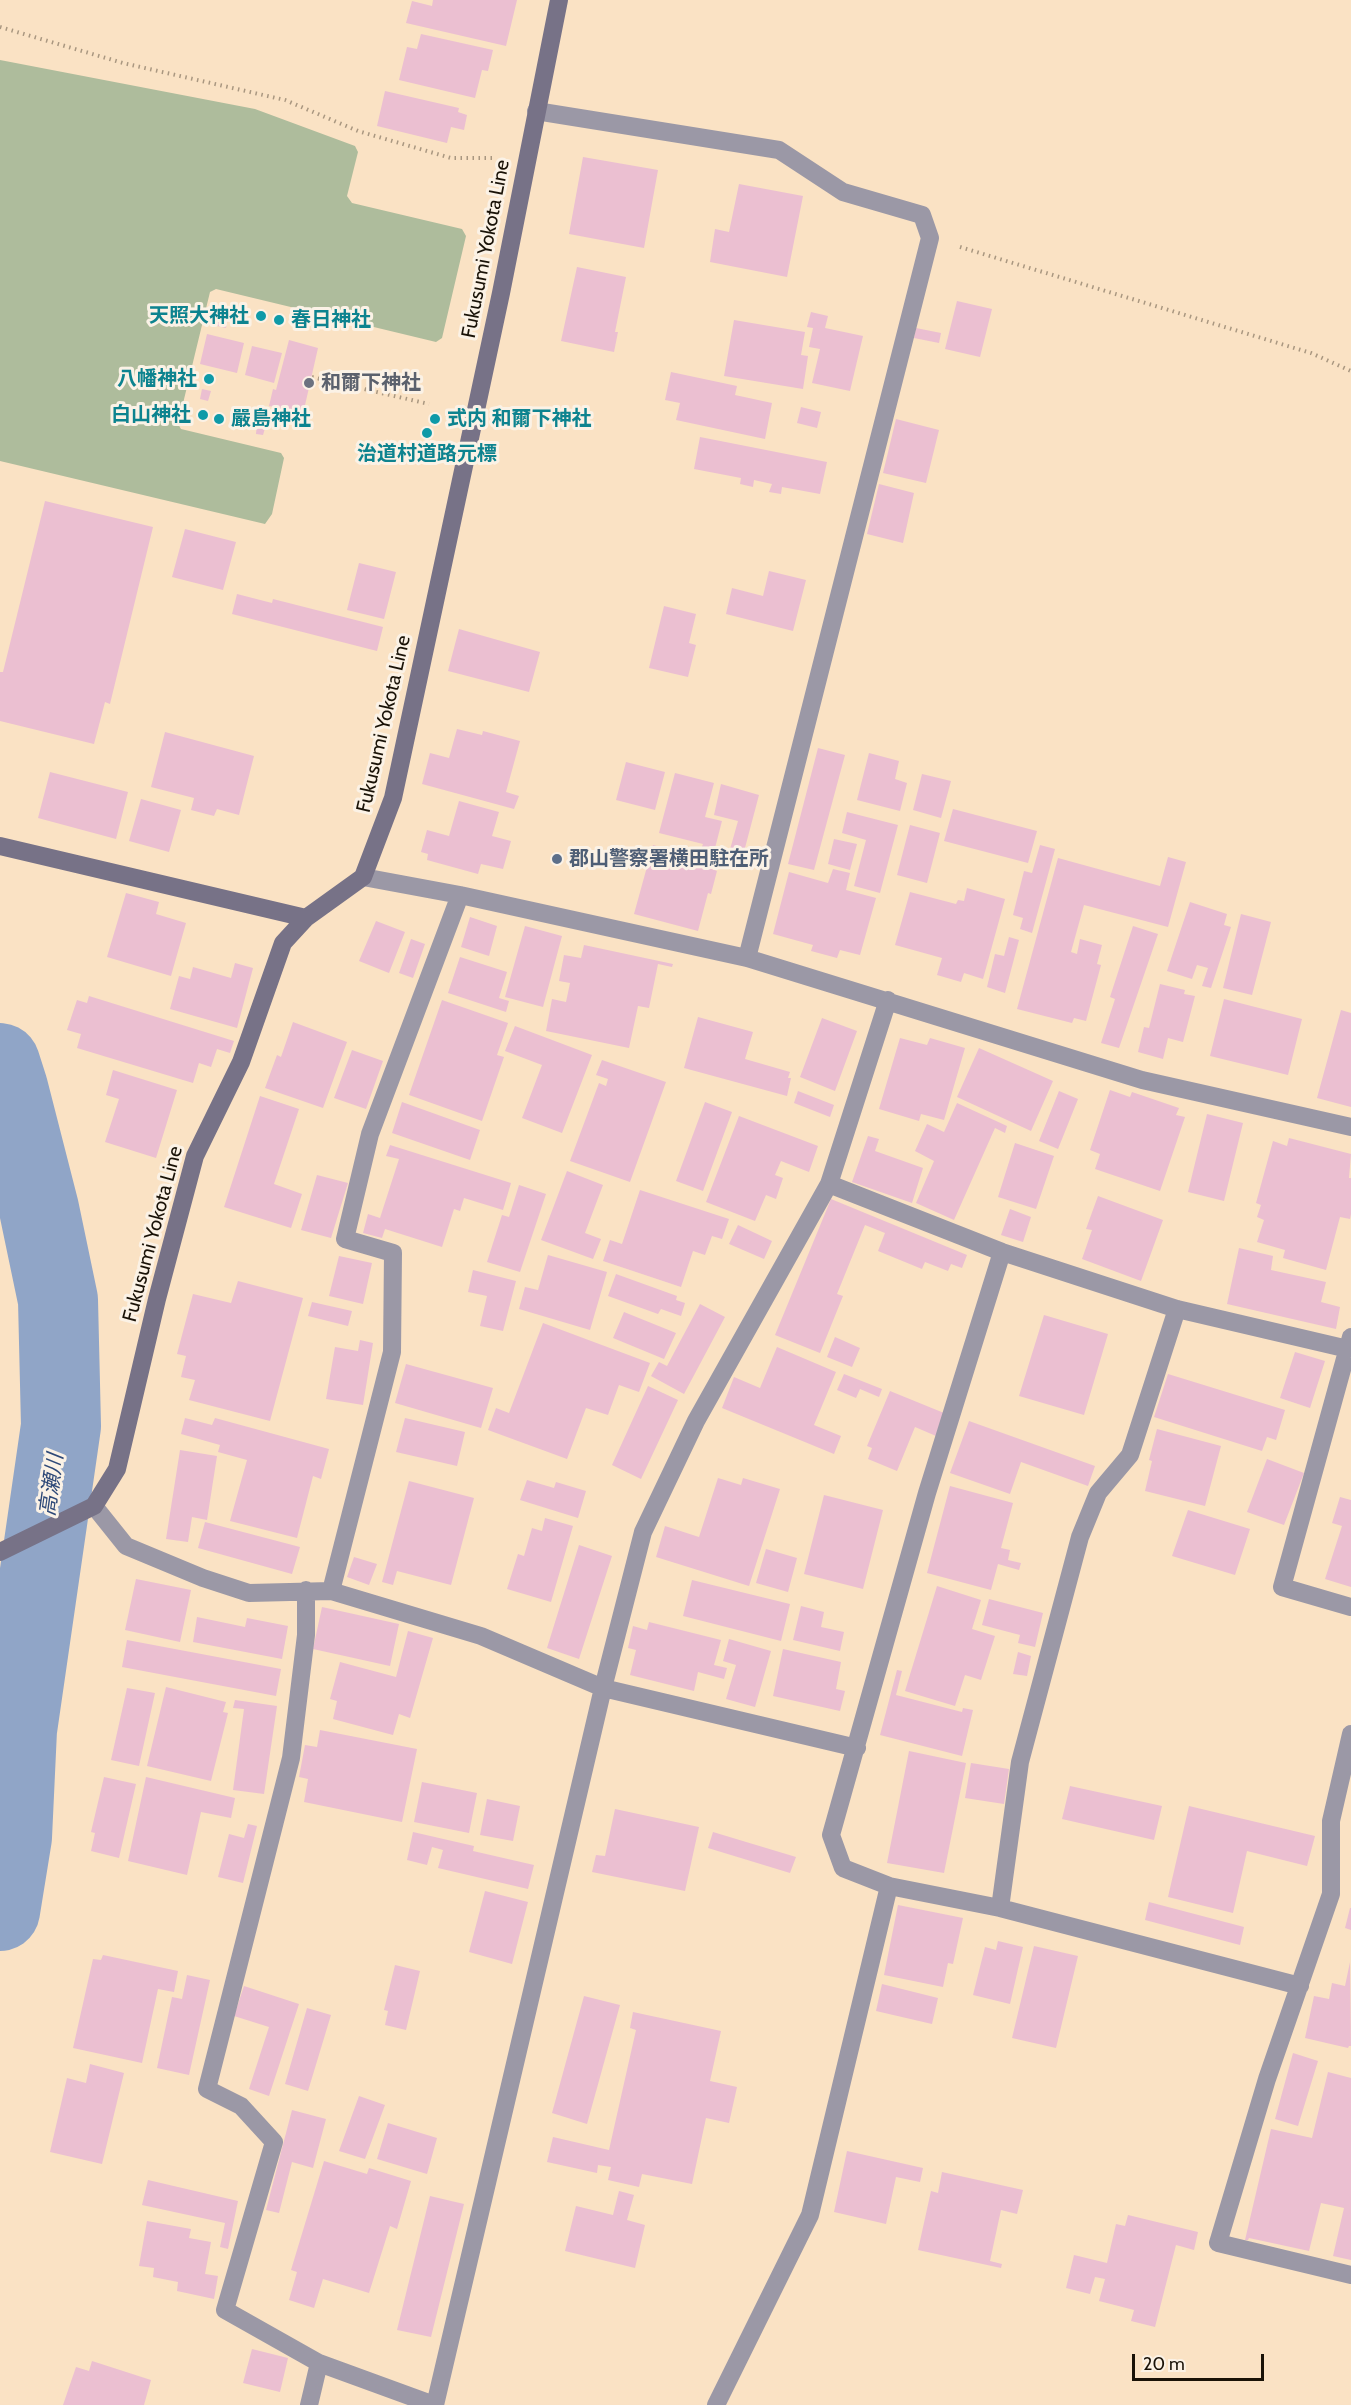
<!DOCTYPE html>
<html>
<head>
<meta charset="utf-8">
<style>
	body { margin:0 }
	#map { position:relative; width:1351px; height:2405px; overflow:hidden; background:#fae2c4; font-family:Cabin,sans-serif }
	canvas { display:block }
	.scale { position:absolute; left:1132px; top:2354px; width:132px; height:27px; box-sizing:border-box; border:3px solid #191207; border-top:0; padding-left:8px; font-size:18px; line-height:21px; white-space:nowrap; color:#191207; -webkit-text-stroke:4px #fbf2e6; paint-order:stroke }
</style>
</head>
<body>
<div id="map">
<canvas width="1351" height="2405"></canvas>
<div class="scale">20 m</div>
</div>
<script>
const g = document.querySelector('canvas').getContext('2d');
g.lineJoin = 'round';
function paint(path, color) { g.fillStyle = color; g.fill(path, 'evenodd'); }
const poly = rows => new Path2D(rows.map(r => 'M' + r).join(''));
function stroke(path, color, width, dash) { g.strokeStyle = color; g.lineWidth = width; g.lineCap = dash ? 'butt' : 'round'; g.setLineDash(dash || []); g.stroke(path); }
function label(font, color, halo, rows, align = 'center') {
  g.font = font + ' Cabin,"Noto Sans JP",sans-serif'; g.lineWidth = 6; g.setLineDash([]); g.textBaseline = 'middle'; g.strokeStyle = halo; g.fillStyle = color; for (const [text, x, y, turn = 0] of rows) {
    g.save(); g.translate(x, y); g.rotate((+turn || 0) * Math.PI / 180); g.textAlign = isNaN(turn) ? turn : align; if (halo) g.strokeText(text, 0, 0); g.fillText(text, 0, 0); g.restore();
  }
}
paint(poly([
	[0,60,255,109,355,146,358,152,347,196,352,203,462,229,466,236,442,338,436,342,216,289,210,292,178,424,181,429,281,453,284,458,272,514,265,524,0,461]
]), '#aebc9c');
stroke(poly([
	[0,1063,8,1088,39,1209,58,1300,61,1426,17,1730,12,1837,0,1911]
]), '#90a5c7', 80);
paint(poly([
	[433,0,517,0,506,46,406,23,412,1,432,6],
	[421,34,493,50,488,71,482,70,475,98,399,80,407,47,417,49],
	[385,91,459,108,458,112,467,115,464,130,451,127,447,143,377,126],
	[583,157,658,170,644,248,569,234],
	[739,184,803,196,787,277,710,262,715,229,729,232],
	[577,267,626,277,615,332,618,332,614,352,561,341],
	[957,301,992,309,980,357,945,349],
	[258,310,266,312,264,322,256,320],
	[811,312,828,316,825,328,863,336,850,391,812,383,820,349,809,347,813,328,807,327],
	[276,314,284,316,282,326,273,324],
	[220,316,228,318,226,328,217,326],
	[734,320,805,332,801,355,808,356,803,389,724,376],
	[916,328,941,333,939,343,914,338],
	[207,334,244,343,237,373,200,364],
	[289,340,318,348,303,414,269,406,273,389,276,390],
	[252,346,282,353,274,383,245,375],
	[671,372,737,386,735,395,772,403,765,439,676,420,680,403,665,400],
	[206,373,214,375,212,385,203,382],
	[389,374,403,377,400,386,386,383],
	[202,389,211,391,208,401,200,399],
	[801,407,821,412,817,428,797,423],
	[216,414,225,415,222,426,214,424],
	[896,419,939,430,926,483,883,473],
	[257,423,266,425,263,435,256,434],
	[700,437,827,462,820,494,782,487,781,494,769,492,772,484,754,480,753,487,740,484,741,478,694,469],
	[879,484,914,493,903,543,867,534],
	[45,501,153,527,110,704,105,702,94,744,0,721,0,672,3,672],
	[185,529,236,542,223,590,172,577],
	[359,563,396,572,384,619,347,610],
	[769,571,806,580,793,631,726,614,732,588,763,596],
	[237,594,272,603,273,599,383,627,377,651,232,614],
	[664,606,696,614,689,643,696,645,688,677,649,668],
	[459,629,540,652,529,692,448,671],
	[457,729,482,735,483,731,520,741,506,792,519,796,514,809,422,784,430,753,449,758],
	[165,732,254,756,239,815,217,809,214,816,191,810,194,798,151,787],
	[818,748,845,755,814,870,788,864],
	[869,753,899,761,895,779,907,783,900,811,857,800],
	[626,762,665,772,655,810,616,800],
	[50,772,128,792,116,839,38,818],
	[675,773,714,783,705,817,722,821,714,852,701,849,703,844,659,833],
	[922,774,951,781,941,818,913,810],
	[721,784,759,795,741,863,727,860,738,821,714,815],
	[141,799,181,810,169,852,129,841],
	[459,801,499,812,492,836,511,841,503,869,481,864,478,874,427,860,428,854,421,852,427,830,449,836],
	[953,809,1037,831,1028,863,944,841],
	[847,812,898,825,880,893,854,886,866,840,842,833],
	[910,825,940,833,927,883,897,875],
	[834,839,857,844,850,870,828,864],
	[653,845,713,861,712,869,717,871,711,894,708,893,698,931,634,914],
	[1040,845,1055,849,1032,933,1020,929,1023,918,1013,915,1024,871,1032,873],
	[1168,857,1186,862,1168,927,1084,905,1071,952,1077,954,1080,939,1102,945,1097,964,1101,965,1086,1021,1074,1018,1072,1023,1017,1009,1058,858,1160,886],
	[833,869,850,873,846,890,876,898,860,955,840,950,837,958,811,951,813,945,773,934,789,872,828,883],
	[967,888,1005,899,983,979,964,973,961,982,937,975,942,958,895,945,910,892,956,904,958,900,964,901],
	[126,893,159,902,156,914,186,923,171,976,107,957],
	[1190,902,1227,914,1224,925,1231,927,1211,988,1202,986,1208,968,1197,965,1192,979,1167,971],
	[1241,914,1271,922,1252,995,1223,988],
	[470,917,497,926,489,956,461,947],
	[376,921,405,932,389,973,359,961],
	[525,926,562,936,543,1007,505,997],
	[1133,926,1158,934,1119,1048,1101,1043,1115,999,1110,997],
	[1009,937,1019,940,1005,993,987,987,995,954,1004,956],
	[411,939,425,944,413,978,399,973],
	[584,945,673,964,672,967,658,964,649,1008,638,1006,629,1048,546,1031,552,999,566,1002,570,983,559,981,564,955,581,958],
	[460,957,507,972,499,998,509,1001,506,1012,448,993],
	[235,963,253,968,237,1028,170,1009,179,976,190,979,193,967,231,978],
	[1160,984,1185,990,1184,994,1195,996,1183,1042,1168,1038,1163,1059,1138,1052,1144,1027,1149,1028],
	[89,996,234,1041,230,1053,217,1049,211,1067,199,1063,193,1083,77,1048,81,1034,67,1030,77,1000,87,1003],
	[1224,999,1302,1019,1288,1075,1210,1056],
	[442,1000,508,1023,497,1055,504,1057,482,1121,409,1095],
	[1341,1010,1351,1013,1351,1107,1317,1098],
	[698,1017,753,1032,745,1059,790,1072,788,1078,791,1078,787,1096,684,1068],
	[822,1018,857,1031,835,1091,800,1077],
	[293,1022,347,1042,323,1108,265,1088,277,1055,281,1057],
	[515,1026,592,1055,562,1133,522,1118,542,1065,505,1051],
	[900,1038,927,1045,930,1038,965,1048,944,1120,921,1114,919,1121,879,1109],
	[979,1048,1053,1081,1031,1131,957,1097],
	[352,1050,383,1061,366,1109,334,1098],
	[602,1060,666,1082,630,1182,570,1161,599,1083,606,1086,608,1079,596,1075],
	[113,1070,177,1090,156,1158,105,1142,119,1099,106,1095],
	[1110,1090,1130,1097,1132,1092,1179,1108,1176,1115,1185,1117,1160,1191,1095,1169,1100,1154,1090,1150],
	[798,1091,834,1105,830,1117,794,1103],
	[1059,1091,1078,1099,1058,1149,1039,1141],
	[260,1096,299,1109,274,1184,302,1194,291,1228,224,1207],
	[402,1102,480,1130,470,1160,392,1133],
	[705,1102,732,1112,703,1191,676,1181],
	[957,1103,1007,1126,1005,1133,995,1128,954,1220,916,1203,934,1161,915,1151,927,1124,944,1132],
	[1207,1114,1243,1123,1224,1201,1188,1192],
	[739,1116,818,1146,809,1172,781,1161,775,1175,783,1178,776,1199,766,1195,755,1221,706,1202],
	[868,1136,879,1139,875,1151,923,1168,912,1203,852,1182],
	[1289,1138,1351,1154,1349,1178,1351,1178,1351,1214,1350,1219,1340,1217,1326,1270,1283,1258,1285,1250,1257,1242,1264,1220,1257,1217,1261,1205,1256,1203,1273,1141,1287,1146],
	[1015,1143,1054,1156,1036,1209,998,1197],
	[390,1145,511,1183,503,1210,464,1198,460,1211,454,1209,442,1247,385,1229,382,1238,363,1233,368,1214,380,1218,399,1159,386,1156],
	[567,1171,603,1185,585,1233,601,1239,593,1259,541,1240],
	[317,1175,348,1183,331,1238,301,1230],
	[519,1185,546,1194,520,1272,487,1262,502,1215,509,1217],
	[640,1190,729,1219,722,1239,712,1236,705,1255,693,1251,681,1287,603,1261,610,1240,622,1244],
	[1098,1196,1163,1220,1141,1281,1082,1259,1092,1230,1086,1229],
	[831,1199,967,1255,962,1268,951,1264,948,1271,925,1262,922,1269,878,1251,885,1233,865,1225,837,1294,843,1296,820,1353,775,1335],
	[1010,1209,1031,1217,1023,1242,1001,1235],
	[738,1225,772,1241,764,1259,729,1244],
	[1239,1248,1273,1256,1271,1270,1326,1282,1321,1302,1340,1307,1336,1329,1227,1304],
	[548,1255,607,1272,590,1330,519,1309,525,1287,538,1290],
	[339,1256,372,1263,363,1304,329,1296],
	[473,1270,516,1281,503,1331,480,1326,487,1296,468,1292],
	[616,1274,677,1296,676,1300,685,1303,681,1316,661,1309,658,1314,608,1296],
	[238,1281,303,1298,270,1421,189,1400,195,1380,181,1377,186,1356,177,1354,193,1294,231,1303],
	[312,1302,352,1311,348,1326,308,1316],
	[700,1304,725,1317,684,1394,651,1376,659,1362,667,1366],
	[624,1312,676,1333,664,1359,613,1338],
	[1044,1315,1108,1334,1084,1415,1019,1396],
	[543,1323,650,1363,639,1392,619,1385,608,1415,586,1408,567,1459,488,1430,496,1408,509,1413],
	[835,1337,860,1348,852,1367,827,1357],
	[360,1340,373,1343,363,1405,326,1399,335,1347,358,1351],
	[777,1347,836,1372,814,1425,841,1436,834,1454,722,1408,734,1377,760,1388],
	[1295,1352,1325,1361,1310,1408,1280,1398],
	[406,1364,493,1388,481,1428,395,1403],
	[844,1374,882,1389,879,1397,860,1389,856,1398,837,1390],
	[1168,1374,1285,1410,1276,1440,1267,1437,1262,1451,1154,1417],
	[648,1386,678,1400,641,1479,612,1465],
	[890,1391,944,1413,936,1436,915,1427,897,1471,868,1459,872,1448,867,1446],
	[185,1418,212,1425,215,1418,329,1449,321,1479,313,1476,297,1538,230,1521,247,1460,218,1452,220,1445,181,1434],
	[405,1418,465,1432,457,1466,396,1452],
	[969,1421,1095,1466,1088,1486,1021,1462,1010,1494,950,1473],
	[1157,1429,1221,1446,1205,1506,1145,1491,1152,1461,1149,1460],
	[180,1450,217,1456,207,1520,192,1517,188,1542,166,1539],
	[1267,1459,1304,1473,1284,1525,1247,1512],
	[718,1478,741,1485,743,1478,780,1489,749,1586,656,1557,665,1526,699,1537],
	[527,1480,554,1488,556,1482,586,1491,578,1518,520,1500],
	[409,1481,474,1498,451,1585,397,1571,393,1585,382,1582],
	[950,1486,1013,1503,1001,1548,1010,1550,1008,1560,1021,1563,1019,1570,998,1564,991,1590,927,1573],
	[824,1495,883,1510,863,1589,804,1574],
	[1340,1497,1351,1500,1351,1587,1325,1579,1342,1526,1332,1523],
	[1188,1510,1250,1529,1235,1575,1172,1556],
	[545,1518,573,1526,551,1602,507,1589,518,1554,524,1556,532,1528,542,1531],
	[205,1522,300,1547,292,1574,198,1548],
	[579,1545,612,1556,579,1659,547,1648],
	[766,1549,797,1558,788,1592,756,1583],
	[354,1557,377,1564,369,1585,347,1577],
	[136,1579,191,1590,180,1642,125,1630],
	[692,1580,790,1604,781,1641,683,1616],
	[937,1586,981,1600,972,1629,995,1636,981,1680,965,1675,955,1706,905,1691],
	[989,1599,1043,1613,1035,1647,1018,1643,1020,1635,982,1625],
	[801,1606,824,1612,821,1627,844,1632,840,1651,793,1640],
	[322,1607,399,1624,390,1666,313,1649],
	[197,1617,245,1627,247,1618,288,1626,282,1659,193,1642],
	[649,1622,721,1640,714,1665,727,1668,724,1679,698,1672,694,1691,630,1675,636,1650,628,1648,633,1626,647,1630],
	[408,1631,433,1638,410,1718,399,1714,393,1735,333,1719,337,1701,330,1699,340,1662,396,1677],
	[729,1639,771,1651,755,1707,726,1699,736,1665,723,1661],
	[127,1640,281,1669,276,1696,122,1667],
	[783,1649,841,1662,836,1689,845,1691,840,1711,773,1696],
	[1018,1652,1031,1656,1027,1676,1013,1674],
	[897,1670,902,1671,896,1695,962,1712,963,1708,973,1710,962,1756,880,1735],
	[166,1687,226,1702,223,1712,228,1713,211,1781,147,1766],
	[127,1688,155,1693,139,1766,111,1760],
	[235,1700,277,1706,264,1794,233,1790,244,1709,233,1708],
	[320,1730,417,1749,402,1822,304,1802,308,1779,299,1777,305,1745,317,1747],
	[909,1751,966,1763,944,1873,887,1863],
	[971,1763,1009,1769,1004,1804,965,1798],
	[104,1777,136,1784,119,1858,91,1851,95,1833,91,1832],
	[146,1777,235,1798,231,1818,201,1812,187,1875,128,1861],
	[422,1782,477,1793,469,1833,414,1822],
	[1070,1786,1162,1806,1154,1840,1062,1819],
	[487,1799,520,1806,513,1841,480,1835],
	[1189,1806,1315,1836,1307,1866,1247,1851,1233,1913,1168,1897],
	[615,1809,699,1827,685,1891,592,1872,596,1855,605,1856],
	[248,1824,257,1826,243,1883,218,1877,229,1834,244,1838],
	[413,1832,474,1846,473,1851,534,1865,528,1889,438,1868,443,1850,432,1847,427,1865,407,1860],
	[713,1832,796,1857,790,1873,708,1848],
	[485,1891,528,1902,512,1964,469,1952],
	[1149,1902,1244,1927,1240,1945,1145,1920],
	[898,1905,963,1918,953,1964,948,1963,943,1987,884,1975],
	[1350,1908,1351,1908,1351,1930,1345,1928],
	[998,1941,1023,1947,1010,2004,973,1995,985,1947,996,1950],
	[1034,1946,1078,1956,1056,2048,1012,2038],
	[103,1955,178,1971,174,1992,158,1989,142,2063,73,2048,93,1959,101,1960],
	[1350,1962,1351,2046,1349,2046,1348,2048,1305,2038,1314,1996,1329,1999,1332,1983,1345,1986],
	[395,1965,420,1971,406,2030,385,2025,388,2011,384,2010],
	[187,1975,210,1980,189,2075,157,2068,172,1997,182,1999],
	[882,1984,938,1998,932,2024,876,2011],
	[244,1986,299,2004,269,2096,249,2089,269,2027,234,2016],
	[584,1996,620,2005,587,2124,552,2113],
	[307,2008,331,2015,308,2091,285,2084],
	[633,2012,721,2031,710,2081,737,2087,729,2123,706,2118,692,2184,642,2174,639,2187,608,2180,611,2167,598,2165,597,2173,547,2162,553,2137,609,2150,636,2030,630,2028],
	[1293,2053,1318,2061,1298,2126,1275,2119],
	[90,2064,124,2073,102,2164,50,2152,67,2078,86,2083],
	[1328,2072,1351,2078,1351,2260,1333,2256,1344,2208,1321,2203,1309,2251,1249,2238,1248,2240,1245,2240,1271,2129,1312,2138],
	[359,2096,385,2105,365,2159,339,2151],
	[292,2110,326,2119,313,2168,292,2162,279,2213,266,2210],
	[388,2123,437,2138,427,2174,377,2159],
	[847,2151,923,2168,920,2182,896,2177,886,2224,834,2212],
	[324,2161,367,2174,369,2168,411,2181,397,2229,390,2226,369,2293,323,2279,314,2308,289,2300,297,2272,291,2270],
	[942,2172,1023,2190,1017,2214,1001,2210,990,2261,1002,2264,1001,2268,918,2250,931,2191,938,2193],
	[148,2180,238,2201,228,2249,220,2247,225,2223,142,2205],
	[619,2191,634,2195,627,2220,645,2225,635,2268,565,2251,576,2206,613,2215],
	[430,2196,464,2204,431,2337,397,2330],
	[1128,2215,1198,2232,1194,2250,1176,2245,1155,2327,1131,2321,1134,2310,1099,2301,1105,2279,1095,2277,1090,2294,1066,2288,1074,2255,1107,2263,1116,2224,1125,2226],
	[147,2221,191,2229,189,2238,211,2242,205,2274,218,2276,214,2299,177,2291,178,2282,153,2277,154,2268,139,2266],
	[252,2349,288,2358,280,2392,243,2383],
	[92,2361,151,2380,144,2405,63,2405,76,2367,89,2371]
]), '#ebbfd1');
stroke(poly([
	[0,27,123,63,285,100,358,131,451,158,495,158],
	[960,247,1311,353,1351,371],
	[312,377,429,404]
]), '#a99780', 4, [1.5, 4.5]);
stroke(poly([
	[536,111,779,150,843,192,922,215,930,238,747,958],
	[363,877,460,895,747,958,1142,1080,1351,1127],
	[829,1184,1002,1252,1177,1309,1348,1349],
	[1351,1337,1282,1587,1351,1607],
	[94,1506,126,1546,203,1578,249,1593,331,1591,481,1636,603,1688,857,1748],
	[306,1590,306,1635,291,1758,207,2089,241,2106,274,2142,225,2310,319,2363,309,2405],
	[331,1591,392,1352,393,1253,345,1239,370,1134,460,895],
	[1351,1734,1331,1821,1331,1894,1267,2079,1218,2243,1351,2275],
	[889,1886,843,1868,831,1835,927,1493,1002,1252],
	[1000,1908,1020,1762,1080,1537,1098,1493,1130,1455,1177,1309],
	[319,2363,434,2405],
	[435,2405,603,1688,643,1532,696,1421,829,1184,888,1000],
	[716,2405,810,2215,889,1886,1000,1908,1300,1986]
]), '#9b98a6', 18);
stroke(poly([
	[0,846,306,918],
	[0,1552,94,1506,117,1469,157,1299,195,1156,241,1062,283,943,306,918,363,877,393,798,501,293,559,0]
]), '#777287', 18);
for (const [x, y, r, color] of [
	[261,316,6,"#0f9aa8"],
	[279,320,6,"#0f9aa8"],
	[209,379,6,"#0f9aa8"],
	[309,383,6,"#6b7280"],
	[203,415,6,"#0f9aa8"],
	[219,419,6,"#0f9aa8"],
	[435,419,6,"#0f9aa8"],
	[427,433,6,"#0f9aa8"],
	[557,859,6,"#5c6f8a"]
]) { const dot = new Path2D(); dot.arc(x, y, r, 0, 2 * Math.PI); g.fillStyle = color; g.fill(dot); stroke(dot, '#fbf2e6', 2); }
label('20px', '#191207', '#fbf2e6', [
	["Fukusumi Yokota Line",486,249,-79],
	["Fukusumi Yokota Line",384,724,-77],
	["Fukusumi Yokota Line",153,1234,-75]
]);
label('bold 20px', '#0d838f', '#fbf2e6', [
	["天照大神社",249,316],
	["春日神社",291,320,"left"],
	["八幡神社",197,379],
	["白山神社",191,415],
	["嚴島神社",231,419,"left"],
	["式内 和爾下神社",447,419,"left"],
	["治道村道路元標",427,454,"center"]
], 'right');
label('bold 20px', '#5b616d', '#fbf2e6', [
	["和爾下神社",321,383]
], 'left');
label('bold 20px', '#4e5e75', '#fbf2e6', [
	["郡山警察署横田駐在所",569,859]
], 'left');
label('italic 21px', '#2e4978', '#fbf2e6', [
	["高瀬川",52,1485,-82]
]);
</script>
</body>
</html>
